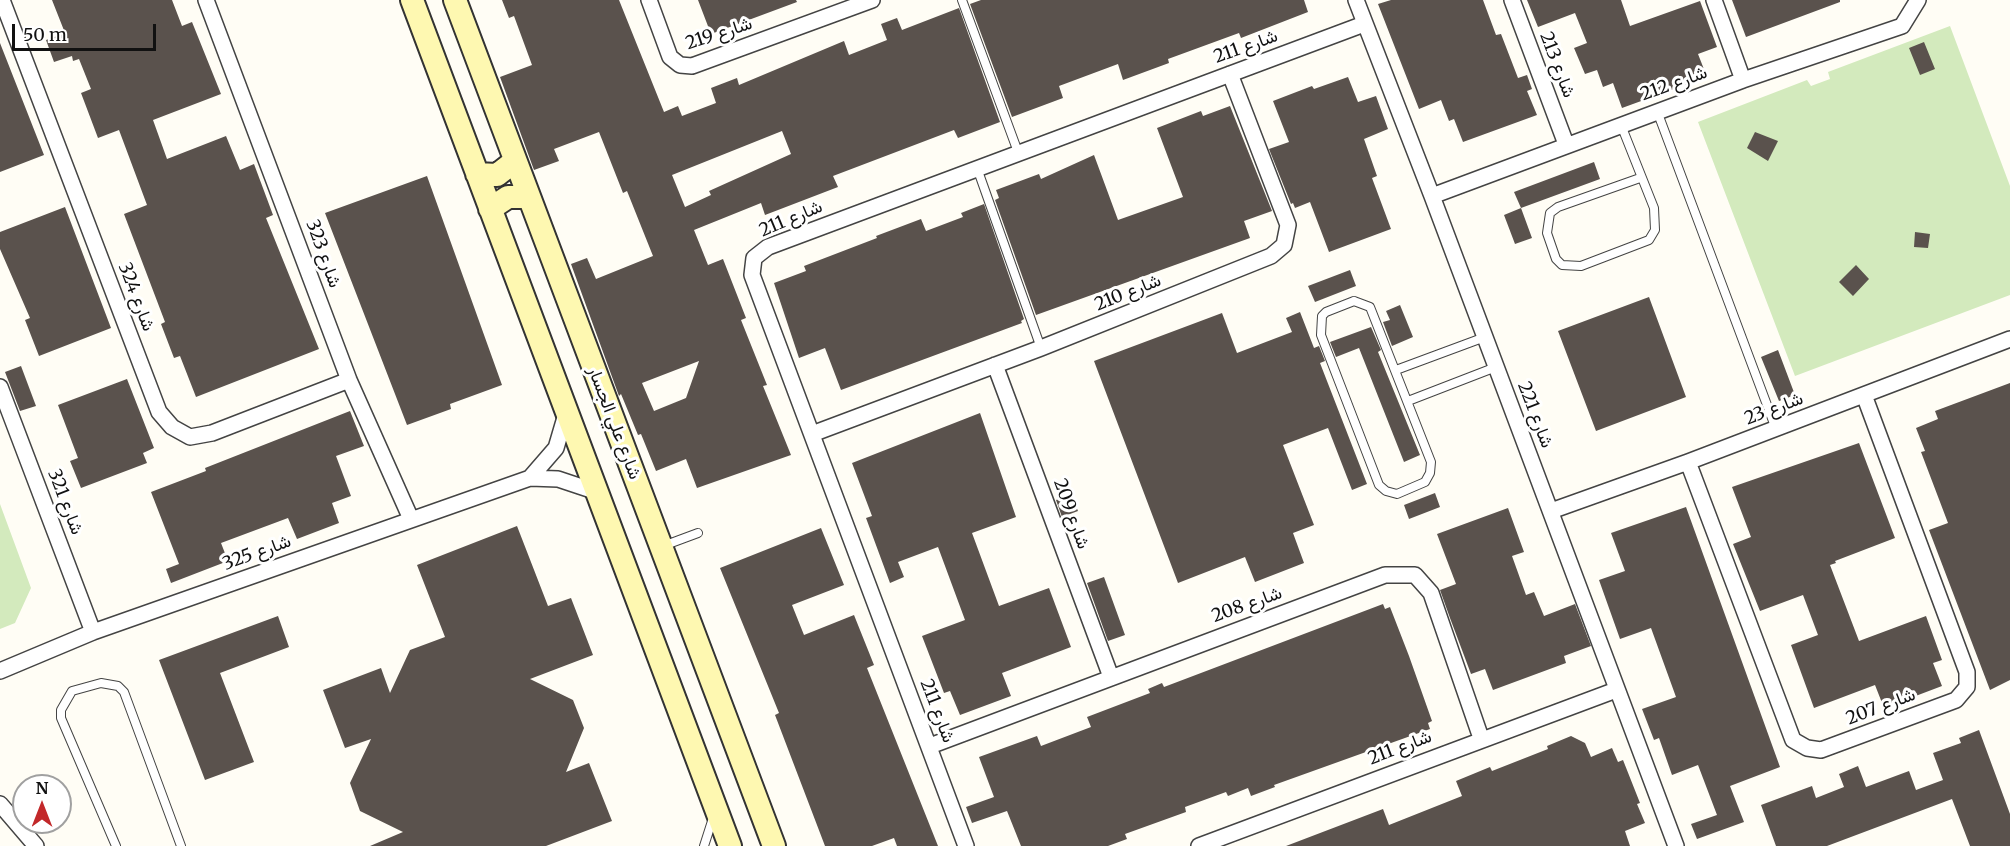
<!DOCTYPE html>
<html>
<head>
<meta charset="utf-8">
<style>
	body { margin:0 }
	#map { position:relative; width:2010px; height:846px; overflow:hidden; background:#fffdf5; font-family:Merriweather,serif }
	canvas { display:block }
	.north { position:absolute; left:12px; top:774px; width:60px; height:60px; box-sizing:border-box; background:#fff; border:2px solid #a0a0a0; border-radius:50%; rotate:0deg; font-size:16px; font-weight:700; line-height:24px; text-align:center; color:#111 }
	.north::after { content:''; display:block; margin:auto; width:21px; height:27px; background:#c2282a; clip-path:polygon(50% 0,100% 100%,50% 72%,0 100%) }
	.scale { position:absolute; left:12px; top:24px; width:144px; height:27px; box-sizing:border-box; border:3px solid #111; border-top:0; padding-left:8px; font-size:18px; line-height:21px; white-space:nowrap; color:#111; -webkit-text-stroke:4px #fff; paint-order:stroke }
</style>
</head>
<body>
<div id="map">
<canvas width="2010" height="846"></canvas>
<div class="north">N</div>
<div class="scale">50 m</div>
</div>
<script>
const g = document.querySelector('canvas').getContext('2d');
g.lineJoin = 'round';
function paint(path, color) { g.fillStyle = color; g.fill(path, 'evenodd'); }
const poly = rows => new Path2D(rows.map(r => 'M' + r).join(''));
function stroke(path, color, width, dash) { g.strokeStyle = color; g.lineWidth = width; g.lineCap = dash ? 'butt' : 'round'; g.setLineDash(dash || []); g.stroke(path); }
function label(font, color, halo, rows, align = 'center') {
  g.font = font + ' Merriweather,Vazirmatn,serif'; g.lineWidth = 6; g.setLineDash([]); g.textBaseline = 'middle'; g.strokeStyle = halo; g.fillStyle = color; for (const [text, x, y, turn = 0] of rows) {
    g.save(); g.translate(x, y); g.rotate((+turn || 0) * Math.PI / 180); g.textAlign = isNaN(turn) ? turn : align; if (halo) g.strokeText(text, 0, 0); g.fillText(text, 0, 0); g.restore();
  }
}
paint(poly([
	[1950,26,2010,186,2010,295,1795,376,1698,122,1807,80,1811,86,1830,79,1828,72],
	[0,504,31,588,15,623,0,629]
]), '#d3eabd');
paint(poly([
	[52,0,172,0,182,26,192,22,221,94,153,120,167,159,226,136,240,170,254,164,273,215,266,218,319,349,196,397,180,356,174,358,161,324,165,322,124,214,147,205,119,130,98,138,81,93,91,89,79,59,73,61,72,56,54,62,46,40,65,33],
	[502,0,619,0,664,112,678,106,682,116,716,103,711,88,737,78,739,85,844,41,849,55,887,40,881,24,897,18,902,30,959,8,1000,122,958,138,954,130,833,176,838,187,765,215,761,203,694,230,708,265,723,259,746,318,741,320,767,385,763,386,791,455,697,488,686,459,656,471,641,434,638,435,621,394,619,396,571,264,587,258,596,279,653,256,627,191,623,193,599,132,554,149,559,161,534,170,500,77,532,65,514,16,509,18],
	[782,131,791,154,709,191,711,195,685,207,672,175],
	[699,361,686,398,654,411,642,383],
	[698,0,796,0,797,2,711,34],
	[981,0,1304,0,1308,12,1241,38,1239,33,1168,59,1169,63,1123,80,1118,64,1059,86,1063,98,1012,117,970,4],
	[1391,0,1483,0,1496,35,1501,34,1518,78,1527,75,1532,89,1527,91,1537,115,1463,142,1454,119,1449,121,1441,100,1419,109,1378,4],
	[1527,0,1621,0,1630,26,1700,1,1717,47,1698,54,1707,77,1622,108,1613,83,1603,87,1597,70,1585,74,1574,48,1587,43,1575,13,1538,27],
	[1732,0,1840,0,1840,2,1746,37],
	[1924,42,1935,69,1920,75,1909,48],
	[0,43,44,155,0,172],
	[1348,77,1358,102,1376,96,1388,129,1364,139,1377,176,1372,178,1391,229,1329,252,1310,202,1295,208,1293,203,1291,204,1269,149,1289,142,1273,101,1312,86,1314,89],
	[1230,106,1272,211,1244,221,1250,238,1036,315,995,200,999,198,996,190,1039,174,1041,179,1094,155,1118,220,1183,197,1157,128,1201,111,1203,116],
	[1755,132,1778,141,1768,161,1747,148],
	[1594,162,1600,179,1521,208,1514,192],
	[427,176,502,385,450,404,451,409,407,425,325,213],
	[984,204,1024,319,1021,321,1022,323,841,390,825,348,799,358,774,283,806,271,804,266,877,238,876,236,921,219,926,231,963,217,961,213],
	[65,207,111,328,39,356,25,320,30,318,0,249,0,232],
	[1521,208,1532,238,1515,244,1504,215],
	[1915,232,1930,234,1928,248,1914,247],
	[1856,265,1869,279,1853,296,1839,282],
	[1350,270,1356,286,1315,302,1308,286],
	[1649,297,1686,397,1596,431,1558,331],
	[1400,305,1413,337,1392,346,1383,322,1390,320,1386,311],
	[1300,312,1314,348,1319,346,1325,361,1320,363,1367,484,1352,490,1328,428,1283,445,1314,525,1293,533,1304,563,1255,582,1245,557,1178,583,1094,361,1222,313,1237,353,1292,332,1286,318],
	[1371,327,1381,350,1378,352,1420,455,1404,462,1359,348,1336,357,1330,342],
	[1778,350,1795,395,1779,401,1761,357],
	[21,366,36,406,20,411,5,372],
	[127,379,154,448,143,453,147,463,81,488,70,461,78,458,58,405],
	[2010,383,2010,680,1990,690,1929,530,1948,523,1921,452,1925,451,1916,428,1938,419,1935,411],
	[350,411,364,446,336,456,351,496,332,503,339,523,297,539,288,518,221,543,228,561,171,583,166,569,179,564,151,492,206,471,205,468],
	[980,413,1016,517,972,533,999,606,1049,588,1071,647,1002,673,1011,696,960,715,950,691,944,693,922,636,965,620,938,547,898,562,904,577,890,583,866,518,872,516,852,463],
	[1859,443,1895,538,1835,561,1836,563,1830,565,1859,641,1926,616,1942,660,1933,663,1942,686,1884,708,1875,685,1814,708,1791,645,1818,635,1803,595,1760,611,1733,544,1751,537,1732,487],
	[1435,493,1440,507,1409,519,1404,505],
	[1071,494,1078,511,1062,517,1056,500],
	[1686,507,1780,767,1730,786,1744,822,1697,839,1691,824,1717,815,1698,765,1672,775,1659,738,1654,740,1642,709,1676,697,1651,628,1620,639,1599,580,1625,571,1611,533],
	[1508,508,1524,552,1512,556,1526,595,1534,592,1544,616,1575,604,1591,646,1564,656,1566,663,1493,690,1485,669,1471,674,1450,618,1440,590,1456,584,1437,534],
	[517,526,548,606,571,598,593,655,530,679,573,700,584,728,566,772,589,763,612,821,546,846,370,846,403,832,360,811,350,783,371,739,345,748,323,690,381,668,390,693,410,650,445,637,417,565],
	[821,528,844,585,792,605,804,635,854,615,874,665,867,668,938,846,897,846,894,838,872,846,825,846,775,715,779,713,720,568],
	[1104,577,1125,635,1108,641,1087,583],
	[1383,604,1385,609,1390,607,1409,656,1432,721,1428,723,1430,729,1274,785,1275,787,1251,796,1248,788,1228,796,1226,792,1185,807,1186,812,1125,834,1127,839,1108,846,1021,846,1007,811,972,823,966,807,994,797,979,757,1037,736,1041,746,1091,727,1087,717,1150,693,1148,689,1162,683,1164,687],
	[278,616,289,647,220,673,254,762,205,780,159,660],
	[1979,730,2010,814,2010,846,1970,846,1952,799,1827,846,1776,846,1761,805,1812,786,1816,798,1844,787,1839,774,1858,766,1866,787,1909,771,1916,790,1943,780,1933,753,1961,743,1959,738],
	[1571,736,1585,743,1591,757,1612,748,1618,762,1623,760,1640,803,1637,804,1645,823,1625,831,1630,846,1286,846,1383,809,1389,825,1462,796,1456,781,1490,767,1492,771,1548,749,1547,746]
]), '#5a524d');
const lane = poly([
	[962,0,1018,152],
	[1657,111,1776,429],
	[1621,125,1654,208,1655,230,1649,240,1581,266,1562,265,1556,259,1547,233,1550,213,1558,207,1640,178],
	[977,168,1041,348],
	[1354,301,1370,307,1431,462,1430,473,1425,482,1397,494,1386,491,1379,485,1321,335,1322,316,1326,312,1354,301],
	[1396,370,1485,337],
	[1408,401,1496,367],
	[663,546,698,533],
	[116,846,61,718,61,710,72,691,101,683,118,686,124,692,181,846],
	[704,846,713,818]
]);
const street = poly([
	[2,0,159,412,172,427,190,437,212,433,349,380],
	[206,0,349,380,411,519],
	[649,0,670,57,680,65,692,66,872,0],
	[1356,0,1432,196,1676,846],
	[1512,0,1566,144],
	[1714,0,1743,80],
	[1432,196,1743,80,1902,26,1918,0],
	[995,365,1111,677],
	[0,387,93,632],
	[812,434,1041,348,1271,256,1284,245,1288,225,1230,74],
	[1688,462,1793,740,1807,748,1821,750,1956,700,1967,687,1967,672,1864,395],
	[530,478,556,448,566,414],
	[1551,511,1688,462,2010,339],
	[0,671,93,632,530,478,558,479,597,492],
	[930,746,1385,575,1415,575,1431,593,1481,738],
	[0,804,36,846],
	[966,846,752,275,754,258,768,247,1364,24],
	[1199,846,1616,690]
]);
const secondary = poly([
	[412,0,730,846],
	[455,0,774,846],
	[477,174,497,175,515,161],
	[490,209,508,197,529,197]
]);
stroke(lane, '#444', 10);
stroke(street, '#444', 18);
stroke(secondary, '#333', 26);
stroke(lane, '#fff', 8);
stroke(street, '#fff', 15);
stroke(secondary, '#fef8b1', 22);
label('18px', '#111', '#fff', [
	["شارع 219",719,34,-18],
	["شارع 211",1246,47,-20],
	["شارع 213",1557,65,69],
	["شارع 212",1674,84,-20],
	["شارع 211",791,219,-23],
	["شارع 323",323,254,70],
	["شارع 210",1128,293,-22],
	["شارع 324",136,297,69],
	["شارع 23",1774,409,-21],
	["شارع 221",1535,415,69],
	["شارع علي الجسار",614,423,69],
	["شارع 321",65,502,69],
	["شارع 209",1071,514,70],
	["شارع 325",257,553,-20],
	["شارع 208",1247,605,-20],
	["شارع 207",1881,707,-21],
	["شارع 211",937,711,69],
	["شارع 211",1400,748,-21]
]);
</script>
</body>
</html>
